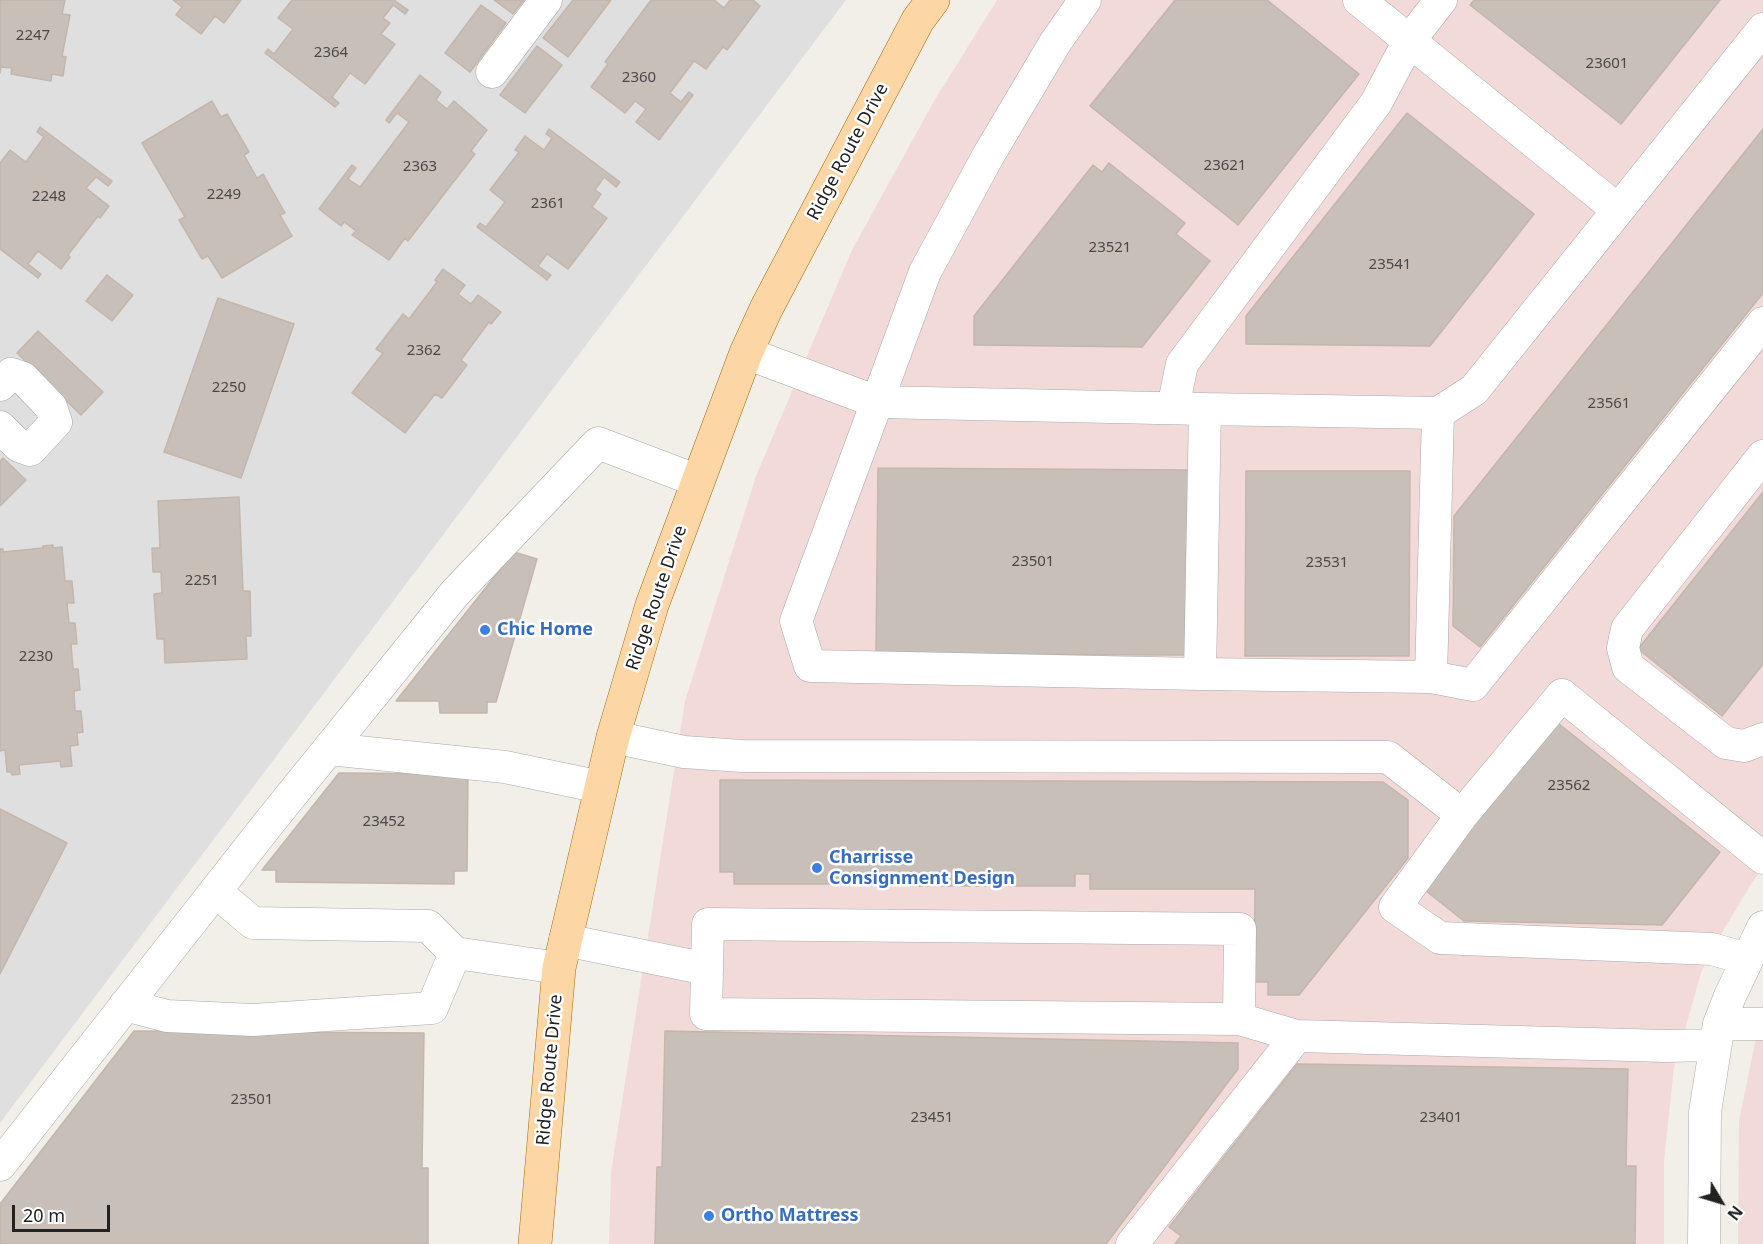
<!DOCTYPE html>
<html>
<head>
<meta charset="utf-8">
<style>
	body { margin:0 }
	#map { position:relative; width:1763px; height:1244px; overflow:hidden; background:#f2efe9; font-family:"Noto Sans",sans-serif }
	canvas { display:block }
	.north { position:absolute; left:1691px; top:1172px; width:60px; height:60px; -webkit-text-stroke:4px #fff; paint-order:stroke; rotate:128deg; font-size:16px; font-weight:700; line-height:24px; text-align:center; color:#222 }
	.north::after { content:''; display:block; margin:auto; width:21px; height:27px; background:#222; clip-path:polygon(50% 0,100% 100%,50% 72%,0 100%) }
	.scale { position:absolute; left:12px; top:1205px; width:98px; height:27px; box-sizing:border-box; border:3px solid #222; border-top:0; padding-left:8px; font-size:18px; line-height:21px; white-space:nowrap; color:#222; -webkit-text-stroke:4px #fff; paint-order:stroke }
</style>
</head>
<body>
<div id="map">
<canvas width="1763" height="1244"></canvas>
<div class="north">N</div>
<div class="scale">20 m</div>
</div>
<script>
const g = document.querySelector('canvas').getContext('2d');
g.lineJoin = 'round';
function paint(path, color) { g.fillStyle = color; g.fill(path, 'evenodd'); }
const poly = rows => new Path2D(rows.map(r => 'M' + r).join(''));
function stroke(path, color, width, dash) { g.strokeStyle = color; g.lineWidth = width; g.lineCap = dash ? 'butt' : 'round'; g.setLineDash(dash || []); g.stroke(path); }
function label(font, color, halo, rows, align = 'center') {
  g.font = font + ' "Noto Sans",sans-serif'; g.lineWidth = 5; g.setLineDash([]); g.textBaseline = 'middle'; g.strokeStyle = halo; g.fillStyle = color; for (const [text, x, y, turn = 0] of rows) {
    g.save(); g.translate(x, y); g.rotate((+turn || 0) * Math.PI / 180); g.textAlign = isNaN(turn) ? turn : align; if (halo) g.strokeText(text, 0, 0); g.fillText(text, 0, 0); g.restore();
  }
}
paint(poly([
	[0,0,846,0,0,1123]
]), '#e0dfdf');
paint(poly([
	[997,0,1763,0,1763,868,1753,881,1723,931,1702,970,1674,1067,1664,1161,1664,1244,609,1244,611,1172,685,701,756,476,852,250,934,101],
	[1763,1003,1763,1244,1738,1244,1739,1121]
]), '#f2dad9');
const building = poly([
	[0,0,65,0,62,14,70,15,62,56,66,57,63,76,52,74,51,81,11,74,12,68,1,67,0,73,0,0],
	[173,0,241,0,224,23,215,16,201,34,176,15,182,7,173,0],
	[292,0,394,0,408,10,405,14,393,5,383,18,390,23,381,34,395,44,365,84,350,73,332,97,339,103,335,107,265,53,268,49,274,54,293,29,278,18,292,0],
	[494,0,524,0,513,14,494,0],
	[573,0,611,0,568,57,543,38,573,0],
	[651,0,714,0,724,8,730,0,753,0,760,6,727,50,723,47,706,69,694,61,670,93,681,102,689,92,693,95,659,140,636,122,646,109,635,101,625,113,591,87,608,64,605,62,651,0],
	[1175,0,1267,0,1359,74,1238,225,1090,106,1175,0],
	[1474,0,1720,0,1621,124,1470,5,1474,0],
	[481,5,506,23,470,72,445,53,481,5],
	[537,46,562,65,525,113,500,95,537,46],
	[420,75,441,92,436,100,447,109,454,101,487,130,471,151,475,154,408,241,405,238,389,260,352,235,356,231,344,222,341,226,319,209,352,165,356,168,348,179,360,187,409,122,397,113,389,123,386,120,420,75],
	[212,101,221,117,227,114,249,152,244,155,257,178,263,174,285,213,280,215,292,236,222,278,208,256,202,259,179,220,185,217,142,143,212,101],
	[1407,113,1534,214,1430,346,1246,344,1246,316,1407,113],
	[40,127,112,181,108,186,96,177,86,188,109,206,100,218,98,216,68,255,70,257,61,269,38,251,28,264,41,274,38,278,0,249,0,163,10,150,26,162,44,137,37,132,40,127],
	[549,129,620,182,616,187,604,177,595,190,601,194,592,207,607,218,568,269,547,254,538,266,551,275,547,280,477,227,480,223,486,227,505,202,490,190,519,152,515,150,525,136,544,150,552,138,546,134,549,129],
	[1763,129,1763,293,1480,647,1453,626,1454,516,1763,129],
	[1109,163,1185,223,1176,234,1210,261,1142,347,974,345,974,316,1093,165,1102,172,1109,163],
	[443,269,465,285,458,294,471,304,478,295,501,312,491,324,489,322,461,360,467,365,442,398,435,394,405,433,352,393,383,353,376,349,403,314,409,319,437,282,435,280,443,269],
	[107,275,133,295,112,321,86,301,107,275],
	[218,298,294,324,241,478,164,452,218,298],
	[38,331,103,392,81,415,17,353,38,331],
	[3,458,26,480,0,506,0,461,3,458],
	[878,468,1189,470,1187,655,876,654,878,468],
	[1246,471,1410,471,1409,656,1245,656,1246,471],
	[1763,492,1763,664,1722,716,1638,649,1763,492],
	[239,497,243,591,250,591,251,636,246,636,247,659,165,663,164,639,157,639,154,594,162,593,161,572,153,572,152,548,160,548,158,501,239,497],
	[53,545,53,548,62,547,65,581,72,581,74,603,67,603,69,623,75,623,77,644,71,644,73,669,78,669,80,690,74,691,75,711,81,711,83,732,77,733,78,745,70,746,72,766,61,767,60,761,19,765,20,774,12,775,11,772,7,772,5,750,0,751,0,549,3,549,3,552,43,548,43,546,53,545],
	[514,552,537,559,496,702,487,702,487,713,440,713,439,701,396,701,514,552],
	[1554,720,1720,852,1662,925,1464,921,1421,887,1554,720],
	[339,773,468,774,467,871,454,871,454,884,276,882,276,870,262,870,339,773],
	[720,780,1383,782,1408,800,1408,858,1299,995,1268,995,1268,982,1254,982,1255,889,1090,889,1090,874,1075,874,1075,886,911,886,912,872,896,872,896,884,734,884,734,872,720,872,720,780],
	[0,809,67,843,0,974,0,809],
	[134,1031,424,1033,422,1168,428,1168,428,1244,0,1244,0,1204,134,1031],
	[665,1031,1238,1043,1238,1069,1106,1244,655,1244,657,1167,662,1167,665,1031],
	[1297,1064,1628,1069,1626,1166,1636,1166,1635,1244,1175,1244,1181,1236,1169,1227,1297,1064]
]);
paint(building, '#c7bfb8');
stroke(building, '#c4b6ab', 1.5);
const minor = poly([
	[1359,0,1618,210],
	[492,72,546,0],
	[746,353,877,402,796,621,810,666,1200,674,1205,409,877,402,925,272,988,156,1055,43,1085,0],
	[0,385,11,374,23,378,51,407,56,422,30,450,19,446,0,427],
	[1173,408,1182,364,1376,103,1409,41,1441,0],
	[1205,409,1438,413,1431,677],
	[1438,413,1474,390,1763,29],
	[1763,456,1627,629,1623,648,1628,667,1726,743,1744,746,1763,739],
	[1200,674,1431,677,1473,685,1763,323],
	[613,737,684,752,742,756,1388,757,1462,815],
	[329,749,505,767,601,787],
	[215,891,253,923,428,926,455,953,559,968],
	[565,940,707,969],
	[1747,959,1712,949,1440,938,1395,907,1462,815,1562,695,1763,858],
	[125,1005,167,1016,253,1020,432,1008,455,953],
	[1239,1019,1240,929,708,924,706,1014,1239,1019,1297,1036,1666,1046,1715,1045],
	[1719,1024,1763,1024],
	[0,1165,272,819,455,593,598,443,698,481],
	[1132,1244,1297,1036],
	[1704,1244,1705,1112,1719,1024,1730,996,1763,927]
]);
const major = poly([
	[535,1244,559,968,613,737,652,605,746,353,766,309,918,20,933,0]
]);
stroke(minor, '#a9a9a9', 33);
stroke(major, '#a06b00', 34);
stroke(minor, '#fff', 32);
stroke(major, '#fcd6a4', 33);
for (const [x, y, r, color] of [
	[485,630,6,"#3f7fe0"],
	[817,868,6,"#3f7fe0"],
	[709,1216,6,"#3f7fe0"]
]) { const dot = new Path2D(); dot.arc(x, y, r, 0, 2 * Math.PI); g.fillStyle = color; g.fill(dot); stroke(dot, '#fff', 2); }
label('15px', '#4b4948', null, [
	["2247",33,36],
	["2364",331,53],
	["23601",1607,64],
	["2360",639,78],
	["23621",1225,166],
	["2363",420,167],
	["2249",224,195],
	["2248",49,197],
	["2361",548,204],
	["23521",1110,248],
	["23541",1390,265],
	["2362",424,351],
	["2250",229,388],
	["23561",1609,404],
	["23501",1033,562],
	["23531",1327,563],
	["2251",202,581],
	["2230",36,657],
	["23562",1569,786],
	["23452",384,822],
	["23501",252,1100],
	["23451",932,1118],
	["23401",1441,1118]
]);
label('18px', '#222', '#fff', [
	["Ridge Route Drive",848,152,-62],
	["Ridge Route Drive",657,598,-71],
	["Ridge Route Drive",550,1070,-85]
]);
label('bold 18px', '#366cbe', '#fff', [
	["Chic Home",497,630],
	["Charrisse",829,858],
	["Consignment Design",829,879],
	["Ortho Mattress",721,1216]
], 'left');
</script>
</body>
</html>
